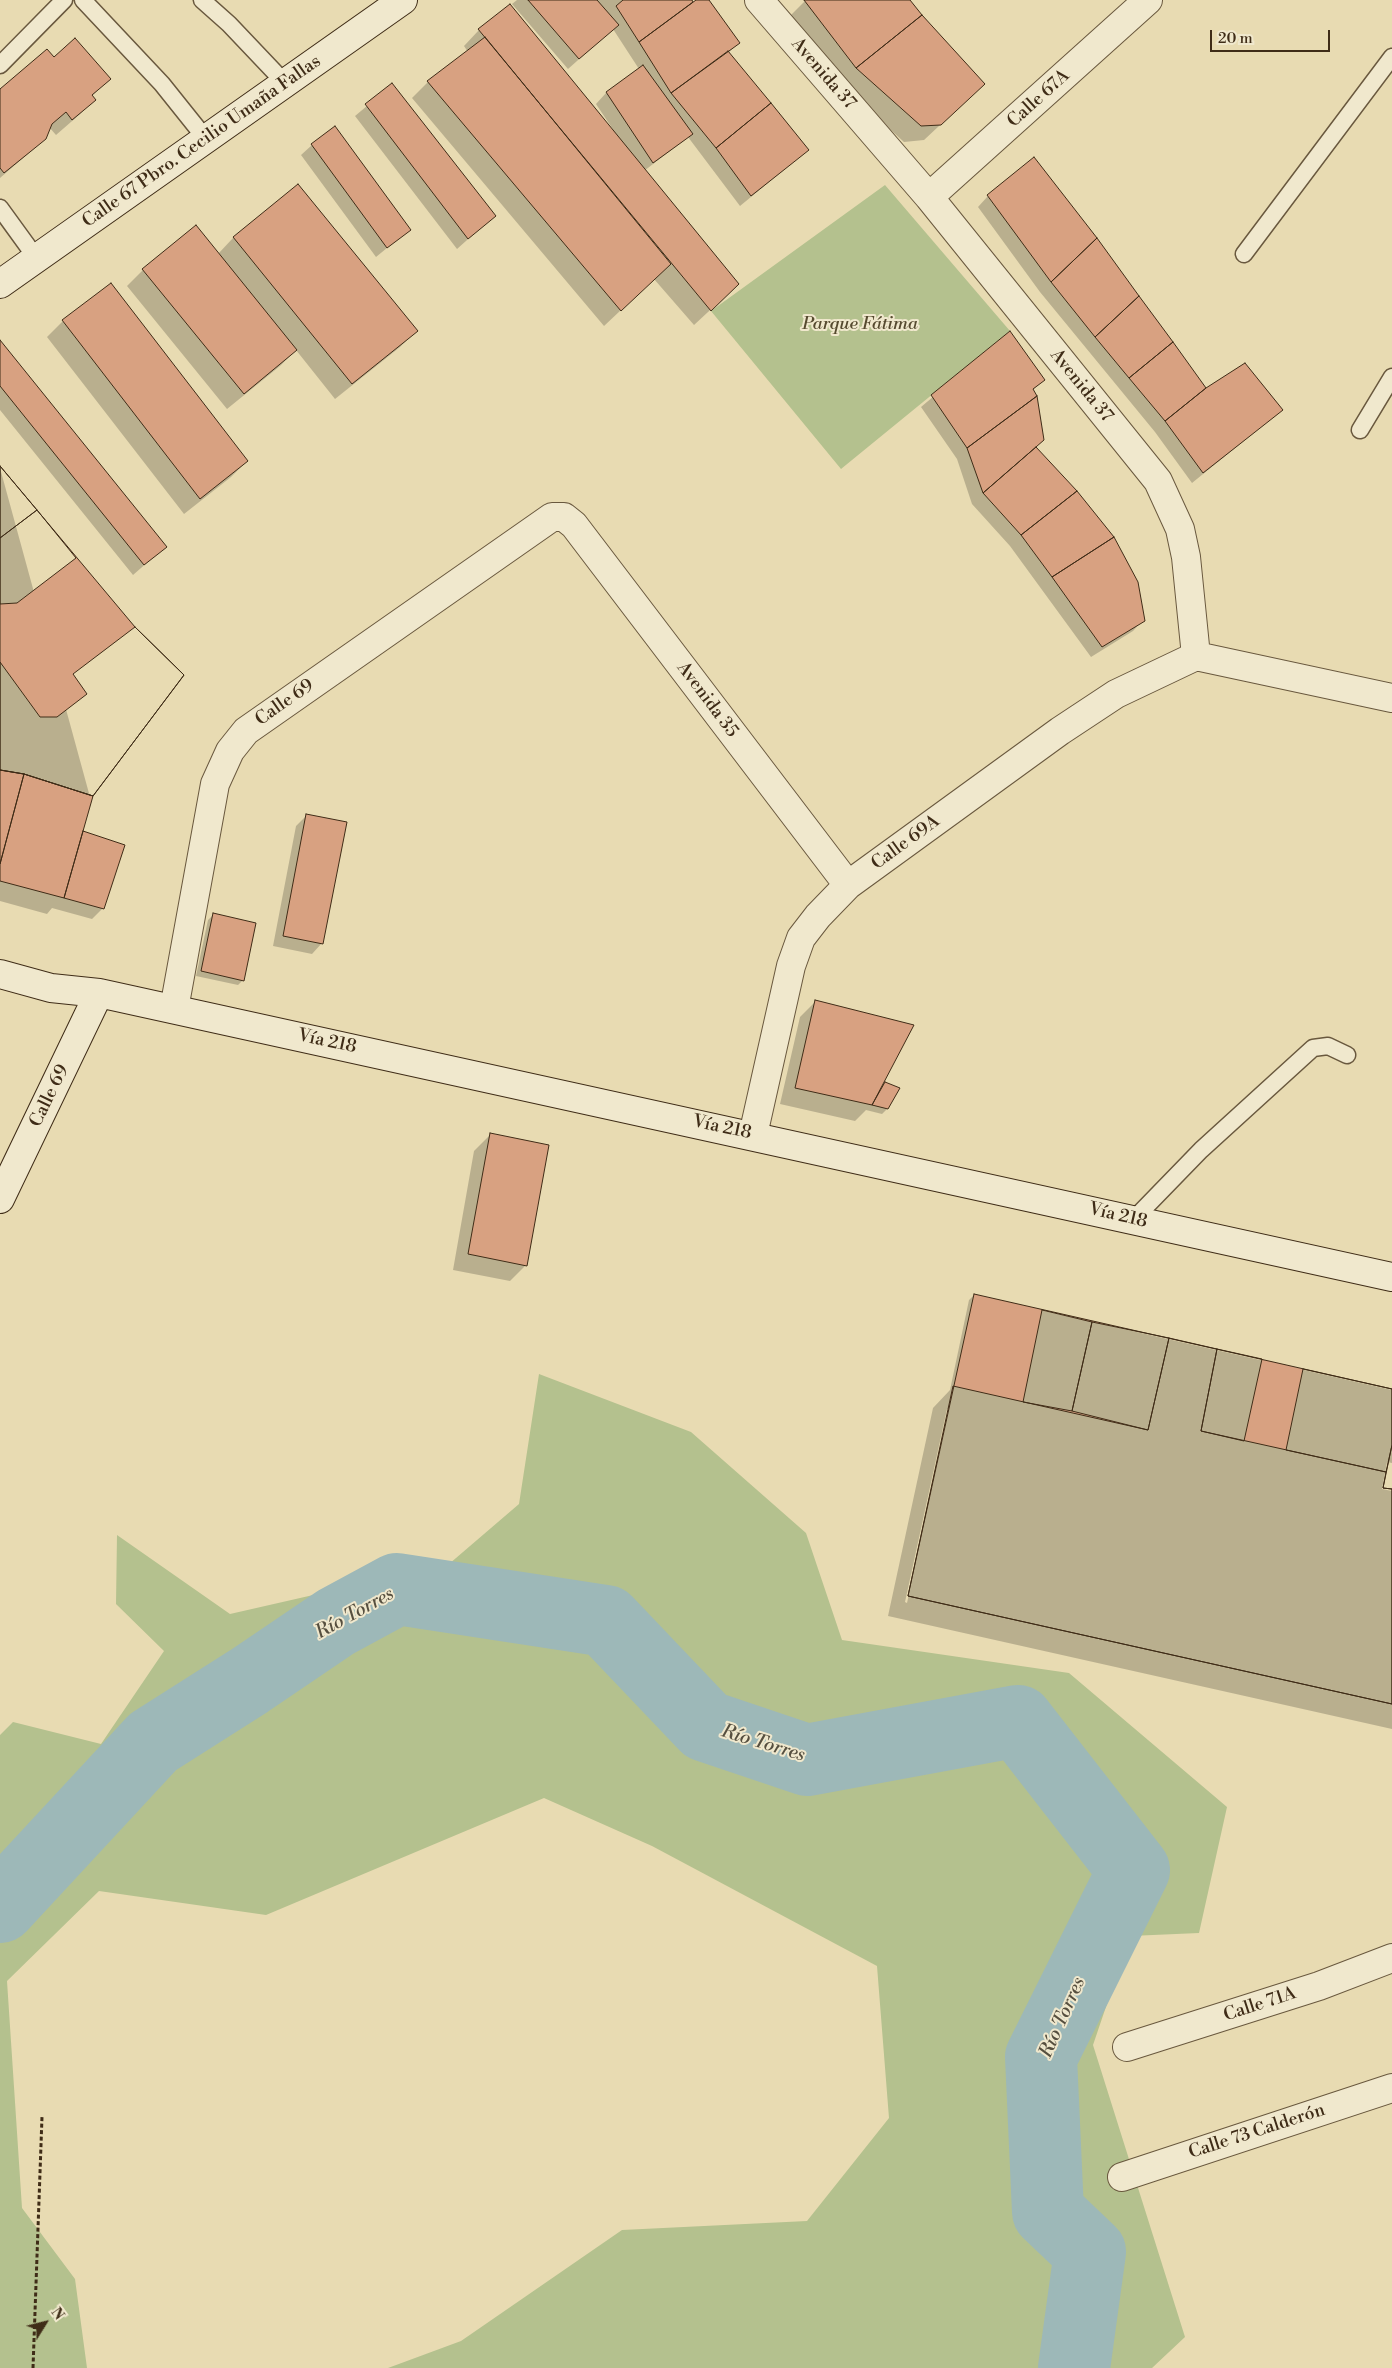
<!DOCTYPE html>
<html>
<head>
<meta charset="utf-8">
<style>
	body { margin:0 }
	#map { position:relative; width:1392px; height:2368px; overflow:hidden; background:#e8dbb2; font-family:"Libre Bodoni",serif }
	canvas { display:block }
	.north { position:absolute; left:20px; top:2298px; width:50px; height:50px; -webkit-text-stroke:4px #f0e8cd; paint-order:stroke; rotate:54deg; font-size:14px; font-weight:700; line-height:20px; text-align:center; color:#3f2c17 }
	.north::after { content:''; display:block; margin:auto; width:18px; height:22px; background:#3f2c17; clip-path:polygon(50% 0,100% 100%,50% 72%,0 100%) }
	.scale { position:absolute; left:1210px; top:30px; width:120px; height:22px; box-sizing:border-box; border:2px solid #3f2c17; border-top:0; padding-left:6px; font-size:15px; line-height:18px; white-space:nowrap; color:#3f2c17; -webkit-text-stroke:4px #f0e8cd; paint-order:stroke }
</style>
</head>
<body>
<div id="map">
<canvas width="1392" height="2368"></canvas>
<div class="north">N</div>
<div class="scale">20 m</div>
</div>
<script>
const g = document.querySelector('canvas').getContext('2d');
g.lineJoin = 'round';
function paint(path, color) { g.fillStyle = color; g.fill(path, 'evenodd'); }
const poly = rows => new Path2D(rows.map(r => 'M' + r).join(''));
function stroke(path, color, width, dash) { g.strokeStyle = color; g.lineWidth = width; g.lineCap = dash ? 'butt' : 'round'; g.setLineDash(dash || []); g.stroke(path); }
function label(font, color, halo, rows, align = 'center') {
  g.font = font + ' "Libre Bodoni",serif'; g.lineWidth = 4; g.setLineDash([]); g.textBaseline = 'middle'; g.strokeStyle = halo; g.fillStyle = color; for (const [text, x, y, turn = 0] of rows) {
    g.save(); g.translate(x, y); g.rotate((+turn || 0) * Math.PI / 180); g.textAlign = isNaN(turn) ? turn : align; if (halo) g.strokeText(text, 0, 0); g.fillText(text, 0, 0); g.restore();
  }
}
paint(poly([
	[885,185,1010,331,841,469,711,311],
	[539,1374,691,1432,806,1533,842,1640,1069,1673,1227,1807,1199,1933,1130,1936,1093,2045,1185,2337,1152,2368,388,2368,461,2341,622,2230,807,2221,889,2118,877,1966,652,1846,544,1798,266,1915,99,1891,7,1981,22,2208,75,2279,87,2368,0,2368,0,1735,13,1722,101,1744,164,1651,116,1604,117,1535,230,1614,449,1564,519,1504]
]), '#b4c18e');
paint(poly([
	[517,0,690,0,693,3,698,0,708,0,739,42,728,53,808,150,740,206,688,137,644,171,721,300,694,325,654,279,604,326,412,98,428,82,468,52,464,46,479,30,613,132,614,131,596,104,606,93,639,69,613,29,568,69,512,4],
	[806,0,908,0,968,99,924,140,904,142,840,84,788,18],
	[54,59,109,79,92,96,94,100,79,115,56,135,49,127,45,139,0,178,0,91],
	[392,85,494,216,457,249,355,116],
	[312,145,409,230,376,257,301,155],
	[298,186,416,331,400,347,335,399,296,350,280,366,227,409,127,286,143,270,195,227,218,254,233,238],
	[988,196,1206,389,1282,410,1192,483,1155,432,1040,292,978,207],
	[63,321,247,461,231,477,184,514,47,337],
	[1010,332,1044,379,1032,391,1035,448,1076,492,1143,620,1133,631,1091,657,1010,546,972,504,957,459,921,407],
	[0,342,165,547,133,575,0,410],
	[0,468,90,797,81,831,103,908,92,919,52,908,47,914,0,901],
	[307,815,322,943,312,954,273,946,296,826],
	[213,915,243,980,238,985,196,976,208,920],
	[816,1001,881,1087,885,1083,887,1109,882,1114,866,1110,855,1121,780,1104,800,1017],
	[490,1135,526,1265,510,1281,453,1270,474,1151],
	[974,1295,1392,1390,1392,1463,1387,1462,1382,1489,1392,1491,1392,1729,888,1616,933,1408,950,1390,969,1300],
	[947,1409,949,1409,907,1603,905,1602]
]), '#0003');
stroke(poly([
	[0,1907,153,1742,249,1681,336,1622,397,1589,606,1621,706,1726,807,1760,1018,1721,1134,1870,1041,2057,1048,2212,1090,2252,1074,2368]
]), '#9db8b8', 72);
const building = poly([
	[528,0,597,0,619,25,579,59,528,0],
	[623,0,692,0,693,2,639,42,616,6,623,0],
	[696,0,709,0,740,43,671,93,639,42,696,0],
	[804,0,910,0,922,15,856,68,804,0],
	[510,4,739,284,711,311,478,29,510,4],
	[922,15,985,84,941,125,921,126,856,68,922,15],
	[485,37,671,264,621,311,427,81,485,37],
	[75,38,111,79,92,95,96,100,72,120,66,112,52,124,46,139,4,173,0,168,0,89,47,49,54,57,75,38],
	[728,51,771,103,716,148,671,93,728,51],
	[643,65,693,134,653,163,606,92,643,65],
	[392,83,496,216,468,239,365,104,392,83],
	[771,103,809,150,751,196,716,148,771,103],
	[335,126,411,230,387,248,311,144,335,126],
	[1034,157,1097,238,1051,282,987,195,1034,157],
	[298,184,418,331,352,384,233,237,298,184],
	[196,225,297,350,244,394,142,269,196,225],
	[1097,238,1139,296,1095,337,1051,282,1097,238],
	[111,283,248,461,200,499,62,320,111,283],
	[1139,296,1173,342,1129,378,1095,337,1139,296],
	[1010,331,1045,380,1033,389,1037,396,967,448,931,395,1010,331],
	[0,340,167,547,144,565,0,386,0,340],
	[1173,342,1206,388,1165,421,1129,378,1173,342],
	[1245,363,1283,410,1203,473,1165,421,1206,388,1245,363],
	[1037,396,1044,440,983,493,967,448,1037,396],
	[1036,447,1077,491,1021,535,983,493,1036,447],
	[0,466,135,627,184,675,93,796,24,774,0,770,0,466],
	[0,466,37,510,0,538,0,466],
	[1077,491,1114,537,1052,577,1021,535,1077,491],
	[37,510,76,558,17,603,0,604,0,538,37,510],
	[1114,537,1138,582,1145,621,1102,647,1052,577,1114,537],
	[135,627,184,675,93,796,24,774,0,770,0,662,40,717,57,717,87,694,73,674,135,627],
	[0,770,24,774,0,864,0,770],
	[24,774,93,796,64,898,0,881,0,864,24,774],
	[306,814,347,822,323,944,283,936,306,814],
	[83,831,125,845,104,909,64,898,83,831],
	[213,913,256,923,244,981,201,971,213,913],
	[815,1000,914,1025,872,1105,795,1088,815,1000],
	[885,1082,900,1088,888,1109,872,1105,885,1082],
	[490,1133,549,1145,527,1266,468,1254,490,1133],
	[974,1294,1392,1389,1392,1445,1383,1488,1392,1489,1392,1704,908,1596,974,1294],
	[1042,1310,1092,1322,1072,1411,1023,1402,1042,1310],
	[1092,1322,1169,1338,1148,1430,1072,1411,1092,1322],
	[1169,1338,1217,1349,1201,1431,1386,1472,1383,1488,1392,1489,1392,1704,908,1596,953,1386,1148,1430,1169,1338],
	[1217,1349,1262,1359,1244,1441,1201,1431,1217,1349],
	[1303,1369,1392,1389,1392,1445,1386,1472,1286,1450,1303,1369]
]);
paint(building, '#d8a181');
stroke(building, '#3f2c17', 1);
const lane = poly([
	[83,0,162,84,206,139],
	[202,0,229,24,285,83],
	[0,65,64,0],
	[0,208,37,259],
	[1244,254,1392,57],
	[1360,430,1392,377],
	[1133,1220,1201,1150,1313,1048,1328,1046,1347,1055]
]);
const street = poly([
	[759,0,929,197,1158,481,1180,529,1186,557,1196,656,1392,698],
	[929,197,1148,0],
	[174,1009,215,784,230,751,246,731,552,517,564,517,574,525,848,885],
	[753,1135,791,966,801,938,818,916,848,885,1060,731,1116,694,1196,656],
	[1127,2047,1319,1986,1392,1958],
	[1122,2177,1392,2088]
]);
const secondary = poly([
	[0,284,403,0],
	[0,974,51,988,99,993,1392,1277],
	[0,1199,99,993]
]);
stroke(lane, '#69583e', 19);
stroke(street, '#69583e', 30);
stroke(secondary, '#3f2c17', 30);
stroke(poly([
	[33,2368,42,2117]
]), '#3f2c17', 3, [4, 2.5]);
stroke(lane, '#f0e8cd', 16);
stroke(street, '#f0e8cd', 28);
stroke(secondary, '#f0e8cd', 28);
label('18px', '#3f2c17', '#f0e8cd', [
	["Avenida 37",823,74,49],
	["Calle 67A",1039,99,-42],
	["Calle 67 Pbro. Cecilio Umaña Fallas",202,142,-35],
	["Avenida 37",1081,386,51],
	["Avenida 35",707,700,53],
	["Calle 69",285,703,-35],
	["Calle 69A",906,843,-36],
	["Vía 218",327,1042,12],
	["Calle 69",50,1096,-64],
	["Vía 218",722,1128,12],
	["Vía 218",1118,1216,13],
	["Calle 71A",1260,2005,-18],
	["Calle 73 Calderón",1257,2132,-18]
]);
label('italic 18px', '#564a2f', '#f0e8cd', [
	["Parque Fátima",860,325]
]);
label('italic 19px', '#564f3f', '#f0e8cd', [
	["Río Torres",355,1614,-29],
	["Río Torres",763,1744,17],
	["Río Torres",1063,2018,-66]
]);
</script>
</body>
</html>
